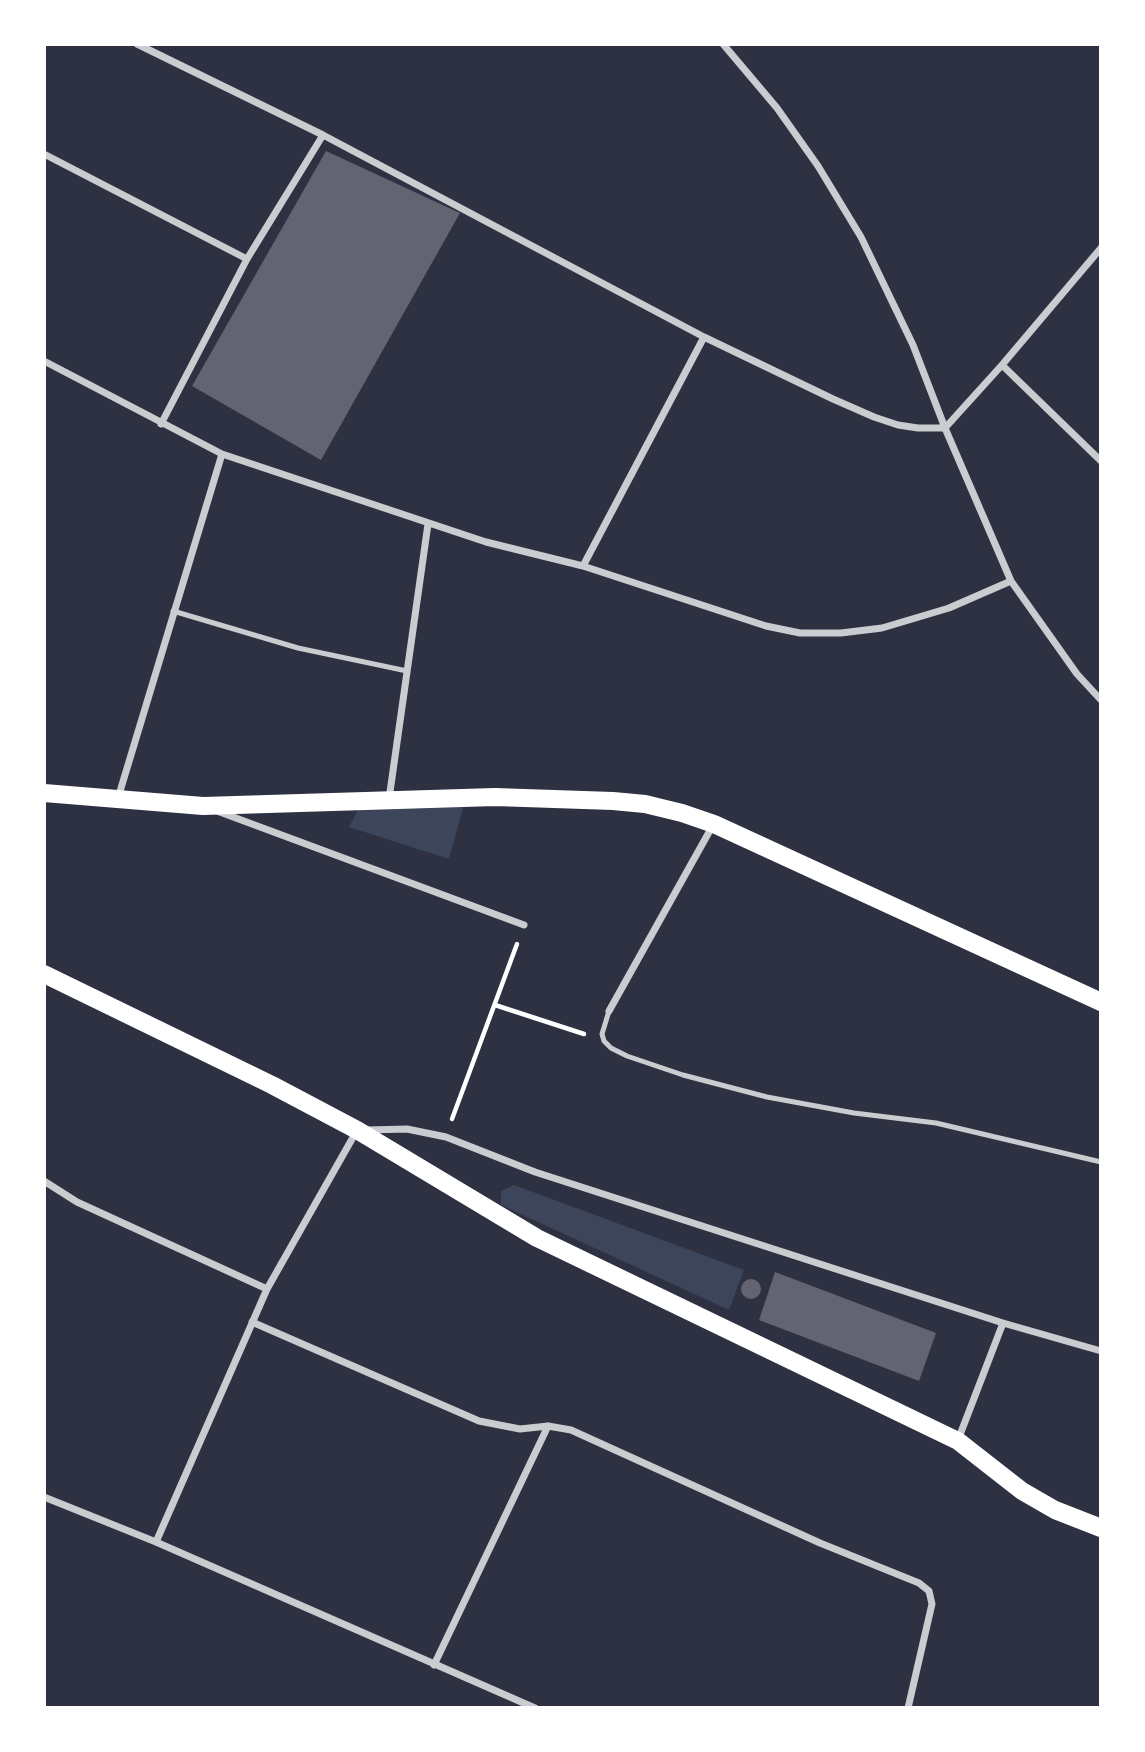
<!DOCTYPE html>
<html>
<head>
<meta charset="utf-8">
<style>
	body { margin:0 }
	#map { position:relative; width:1145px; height:1752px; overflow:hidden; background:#2d3142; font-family:Jost,sans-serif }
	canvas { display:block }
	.frame { position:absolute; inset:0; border:46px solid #fff; pointer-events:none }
</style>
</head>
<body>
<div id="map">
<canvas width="1145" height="1752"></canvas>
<div class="frame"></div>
</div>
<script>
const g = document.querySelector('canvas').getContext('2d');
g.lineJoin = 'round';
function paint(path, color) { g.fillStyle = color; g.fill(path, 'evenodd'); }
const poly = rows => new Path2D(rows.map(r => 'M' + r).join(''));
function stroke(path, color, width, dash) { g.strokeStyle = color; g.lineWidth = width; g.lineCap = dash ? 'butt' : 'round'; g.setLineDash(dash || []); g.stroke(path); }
paint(poly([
	[466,797,449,859,349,827,360,806],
	[514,1185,744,1270,729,1310,501,1205,501,1191]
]), '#3c4559');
paint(poly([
	[326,151,460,213,321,460,192,386],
	[775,1272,936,1333,919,1381,759,1320],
	'741 1289a10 10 0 1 1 20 0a10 10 0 1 1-20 0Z'
]), '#626471');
stroke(poly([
	[495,1005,584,1034],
	[452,1119,517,944]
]), '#fff', 4.5);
stroke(poly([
	[173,611,298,648,407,671],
	[609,1011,602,1034,604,1041,611,1048,627,1056,683,1075,767,1097,854,1113,936,1123,1101,1162]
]), '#caccd0', 5);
stroke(poly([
	[137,44,323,135,704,337,833,399,874,417,898,425,918,428,945,428],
	[723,44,777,108,818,166,861,237,913,345,945,428,1011,581,1077,674,1101,700],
	[44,154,247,259],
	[44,361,222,454,486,542,583,566,766,626,800,633,841,633,882,628,949,608,1011,581],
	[1002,365,1101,461],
	[161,424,247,259,323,135],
	[945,428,1002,365,1101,248],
	[583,566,704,337],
	[118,798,222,454],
	[389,799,428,524],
	[217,811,524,925],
	[609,1011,713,825],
	[367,1130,407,1129,446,1137,535,1172,1003,1323,1101,1351],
	[44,1181,77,1202,267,1289],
	[252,1322,479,1421,520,1429,548,1426,571,1430,820,1543,919,1583,929,1591,932,1604,908,1708],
	[958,1440,1003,1323],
	[44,1497,156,1542,535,1708],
	[156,1542,267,1289,356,1132],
	[434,1665,548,1426]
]), '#caccd0', 7);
stroke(poly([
	[44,793,203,806,495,797,613,801,645,804,682,813,714,824,1101,1002],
	[44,974,272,1085,357,1130,537,1238,958,1441,1022,1491,1055,1510,1101,1528]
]), '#fff', 18);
</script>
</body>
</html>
